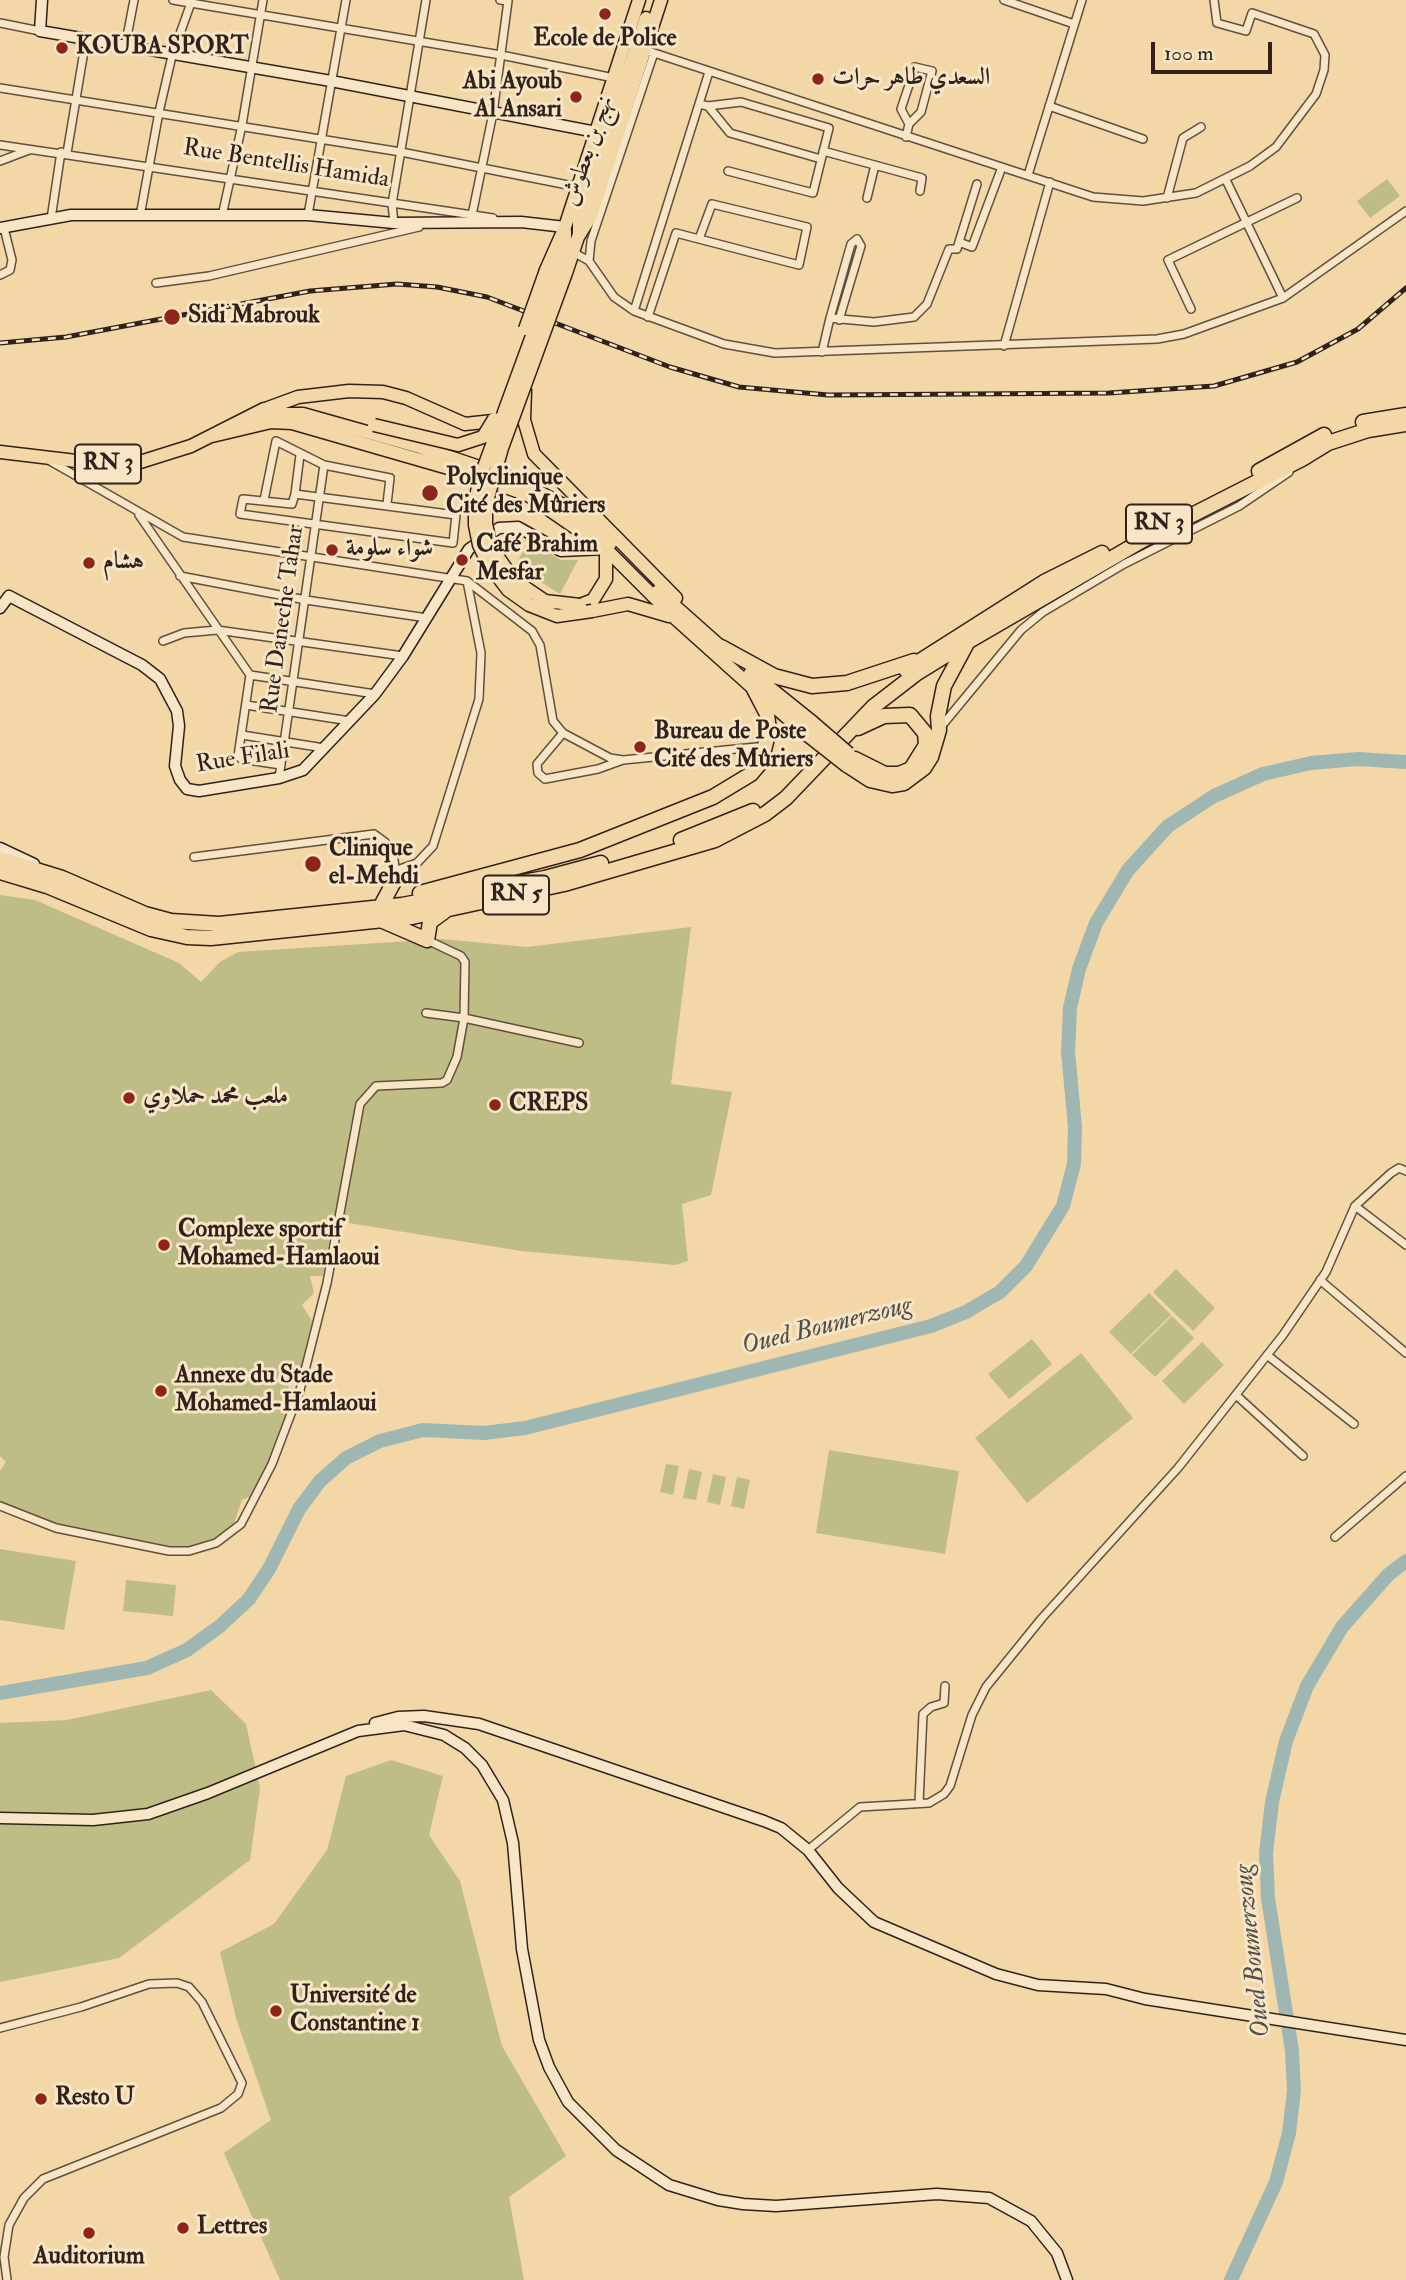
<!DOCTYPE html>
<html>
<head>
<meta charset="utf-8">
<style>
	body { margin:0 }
	#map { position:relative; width:1406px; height:2280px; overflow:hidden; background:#f3d7a7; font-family:"IM FELL Double Pica",serif }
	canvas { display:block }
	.scale { position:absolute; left:1151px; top:42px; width:121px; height:32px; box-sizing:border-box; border:4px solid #30221b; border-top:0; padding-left:9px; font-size:21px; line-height:24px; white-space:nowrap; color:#30221b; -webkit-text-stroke:5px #f7e5c6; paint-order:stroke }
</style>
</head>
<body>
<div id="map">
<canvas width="1406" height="2280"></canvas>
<div class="scale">100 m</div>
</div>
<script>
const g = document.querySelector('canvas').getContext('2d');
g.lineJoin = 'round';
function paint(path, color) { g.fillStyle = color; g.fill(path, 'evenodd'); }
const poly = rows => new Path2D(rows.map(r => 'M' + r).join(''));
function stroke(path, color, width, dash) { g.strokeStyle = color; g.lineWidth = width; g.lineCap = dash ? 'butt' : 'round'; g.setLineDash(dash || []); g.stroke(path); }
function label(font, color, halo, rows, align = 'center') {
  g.font = font + ' "IM FELL Double Pica",Amiri,serif'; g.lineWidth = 6; g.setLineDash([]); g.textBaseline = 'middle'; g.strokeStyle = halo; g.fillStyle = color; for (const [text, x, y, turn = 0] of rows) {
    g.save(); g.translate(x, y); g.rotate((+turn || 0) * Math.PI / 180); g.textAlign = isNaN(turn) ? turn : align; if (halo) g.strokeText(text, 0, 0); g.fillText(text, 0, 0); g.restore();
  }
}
paint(poly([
	[1387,179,1400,196,1370,218,1357,201],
	[529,540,561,560,578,560,560,594,515,566],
	[0,895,35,900,179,963,201,982,220,962,238,952,441,939,527,947,691,927,671,1084,732,1092,711,1195,682,1204,688,1261,675,1265,521,1251,349,1223,349,1215,334,1215,323,1276,310,1276,314,1293,302,1305,312,1321,298,1378,292,1379,288,1387,293,1394,292,1408,253,1495,242,1500,233,1527,208,1547,181,1549,42,1522,4,1506,0,1502,0,1471,6,1462,0,1456],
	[1176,1269,1215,1308,1193,1331,1153,1292],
	[1149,1293,1171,1315,1131,1354,1109,1332],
	[1172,1316,1194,1338,1155,1377,1132,1355],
	[1032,1339,1052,1364,1009,1399,988,1374],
	[1202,1342,1224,1365,1184,1404,1162,1381],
	[1081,1353,1133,1418,1027,1503,975,1438],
	[829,1450,959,1471,945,1554,816,1533],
	[666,1464,679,1466,673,1495,660,1492],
	[689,1469,702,1472,696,1500,683,1498],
	[713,1474,726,1477,720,1505,707,1502],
	[737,1477,750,1480,744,1509,731,1506],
	[0,1549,76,1561,64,1630,0,1620],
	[126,1580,176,1585,173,1616,123,1611],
	[211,1690,246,1724,260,1788,250,1860,119,1958,0,1982,0,1723,67,1720],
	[391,1760,443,1776,429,1835,460,1881,502,2046,566,2156,509,2197,524,2280,280,2280,224,2153,271,2120,236,2018,220,1952,274,1924,327,1850,346,1776]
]), '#bebd85');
stroke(poly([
	[0,1693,147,1668,187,1650,220,1626,249,1599,269,1569,299,1509,320,1481,346,1458,380,1441,423,1430,484,1433,525,1428,931,1326,966,1312,1000,1292,1026,1266,1063,1206,1074,1164,1075,1127,1068,1052,1070,1008,1079,969,1096,923,1128,870,1168,826,1214,796,1263,774,1311,763,1358,759,1406,762],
	[1231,2280,1276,2182,1289,2133,1294,2091,1292,2051,1268,1898,1266,1853,1272,1802,1286,1741,1307,1686,1342,1627,1388,1575,1406,1561]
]), '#9fb7b2', 14);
const street = poly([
	[173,0,501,55,614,78],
	[1004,0,1074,24],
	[0,23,40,31],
	[125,47,134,0],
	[645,50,1093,197,1143,201,1196,193,1250,166,1276,147,1316,94,1324,70,1325,55,1314,34,1252,13,1246,31,1217,23,1214,0],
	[0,88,401,152,578,187],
	[699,104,708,106,741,102,829,128,813,193,728,171],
	[708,106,730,133,821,159],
	[1049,106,1143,139],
	[906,137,909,124,921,112,932,71,915,67,901,109,909,124],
	[0,145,493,218],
	[823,151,922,178,920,191],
	[67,153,86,39],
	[0,161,29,150],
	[1028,175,1082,0],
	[1226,180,1283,298],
	[867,198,875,165],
	[1167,198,1183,138,1201,127],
	[308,215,346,0],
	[140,216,159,112,172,56,192,0],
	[222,216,242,125,263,0],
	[51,219,61,152],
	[471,220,493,113,508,1,500,0],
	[394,223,392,204,426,0],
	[959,242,977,184],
	[573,252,589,261,614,297,634,311,724,344,775,353,1157,339,1184,334,1283,298,1406,211],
	[589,261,591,241,654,53],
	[0,275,10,270,12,260,4,228],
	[156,283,209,276,419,227],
	[1191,309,1168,260,1297,198],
	[634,311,709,72],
	[648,317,676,233,799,265,807,227,712,204,699,239],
	[830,318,851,244,857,239,861,246,839,320],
	[1004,346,1050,182],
	[822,352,830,318,874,322,914,317,927,304,949,249,957,249,959,242,972,247,1002,167],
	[50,461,183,537,467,581,532,631,540,645,553,721,563,733,610,758,623,760,767,746],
	[295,494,456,515,453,543,240,514,243,499,292,504,295,494],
	[295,494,300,455],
	[264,500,276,441,324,465,390,478,387,504],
	[139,515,250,675,238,756,241,759,281,765],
	[180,576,306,600,427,618],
	[163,641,184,633,217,630,403,656],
	[250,675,375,694],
	[246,705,350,721],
	[940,728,1021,630,1043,612,1124,564,1239,506,1289,472],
	[563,733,537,764,538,773,545,779,598,769,623,760],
	[242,735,324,748],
	[279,778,324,465],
	[194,857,374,834,385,842,393,853,396,874],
	[397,870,417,863,433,846,479,699,481,653,467,581],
	[426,1013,464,1018,579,1043],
	[1355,1206,1406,1245],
	[1320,1280,1406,1353],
	[1267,1355,1354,1424],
	[1236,1395,1303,1456],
	[0,1506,56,1528,169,1551,189,1551,216,1543,241,1524,272,1464,300,1390,327,1283,360,1104,376,1086,442,1083,447,1080,457,1057,464,1018,465,962,461,956,427,940],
	[1335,1537,1406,1476],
	[919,1803,923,1714,931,1707,944,1703,945,1686],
	[808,1850,860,1807,929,1803,944,1794,950,1786,972,1715,986,1687,1042,1618,1178,1468,1283,1335,1326,1272,1355,1206,1391,1173,1399,1168,1406,1171],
	[0,2028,81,2007,149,1984,177,1983,189,1987,202,2002,242,2083,238,2094,221,2108,43,2179,24,2198,9,2225,4,2257,7,2280]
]);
const secondary = poly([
	[42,0,40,31,331,81,596,132],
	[0,228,71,215,308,215,394,223,521,222,565,227],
	[0,608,9,596,142,665,160,679,177,711,179,726,175,766,180,780,187,789,199,791,279,778,303,770,375,694,403,656,469,549,499,528,518,527,561,551,606,549],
	[0,848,34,864],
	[375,1723,398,1717,424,1716,479,1724,764,1821,781,1828,808,1850,838,1888,874,1922,996,1974,1038,1985,1106,1989,1145,1999,1406,2040],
	[0,1818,93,1820,148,1814,208,1793,358,1731,404,1725,444,1735,465,1748,482,1765,503,1800,513,1843,522,1949,539,2040,549,2067,568,2102,616,2150,669,2185,718,2200,743,2204,776,2206,937,2194,989,2198,1031,2221,1057,2253,1067,2280]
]);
const primary = poly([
	[579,233,579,221,646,18],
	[546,270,565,227,639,0],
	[555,273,565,247,565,231],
	[566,273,578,237,591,216,661,0],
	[525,390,524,420,534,454,676,598],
	[268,408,298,397,349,391,383,392,406,398,465,424,493,421],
	[257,417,268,414,303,414,420,447,515,479,567,507,610,544],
	[212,436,271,422,292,423,469,474,528,495,606,549,676,619,754,689],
	[0,452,93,463,140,462,191,446,264,409],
	[658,591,721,647],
	[580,605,593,600,606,579,606,549],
	[592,611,628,604,669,616]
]);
const highway = poly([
	[1363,422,1406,415],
	[1259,471,1324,435],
	[721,647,774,676,812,686,847,683,914,661],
	[906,670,1046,581,1102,553],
	[751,674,812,723],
	[764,696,805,732],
	[855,759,885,774,899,774,911,769,926,745,925,733,910,715,884,716,858,728],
	[847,765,870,780,892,785,904,783,924,768,931,757,939,730,938,716,944,686,966,645],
	[681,840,753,811],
	[0,859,62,878,145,914,171,921,219,924,402,905,545,878,601,863],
	[0,872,47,886,151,929,187,937,211,938,412,917,564,884,715,840,765,814,786,798,873,707,917,673,969,641,1143,540,1302,459,1328,443,1368,430,1406,424],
	[420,893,580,850,713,797,751,774,761,762,769,730,767,714,754,689],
	[383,902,396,878],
	[383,921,427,940,430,922,445,911]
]);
stroke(street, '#614f3e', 10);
stroke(secondary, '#30221b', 13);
stroke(primary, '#30221b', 15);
stroke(highway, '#30221b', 17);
stroke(street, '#f7e5c6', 7);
stroke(secondary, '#f7e5c6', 10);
stroke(primary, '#f3d7a7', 12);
stroke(highway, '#f3d7a7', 14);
const rail = poly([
	[0,343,66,337,310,291,397,284,437,287,487,297,670,367,739,387,828,395,1109,393,1214,386,1297,362,1358,329,1406,288]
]);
stroke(rail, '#30221b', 5);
stroke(rail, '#f7e5c6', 2.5, [8]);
const primaryBridge = poly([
	[555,273,481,475,475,500,475,525,479,545,488,564,508,590,529,605,557,616,592,611],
	[566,273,502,448,486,505,486,524,491,547,514,580,545,601,580,605],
	[525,329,546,270],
	[374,425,458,445,483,437,494,419]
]);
const highwayBridge = poly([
	[812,723,848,754],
	[805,732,847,765]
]);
stroke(primaryBridge, '#30221b', 15, []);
stroke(highwayBridge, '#30221b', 17, []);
stroke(primaryBridge, '#f3d7a7', 12);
stroke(highwayBridge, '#f3d7a7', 14);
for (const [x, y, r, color] of [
	[605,14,7,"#8f2418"],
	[62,48,7,"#8f2418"],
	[818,79,7,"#8f2418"],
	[576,97,7,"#8f2418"],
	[172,317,9,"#8f2418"],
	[430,493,9,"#8f2418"],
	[332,550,7,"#8f2418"],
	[462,560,7,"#8f2418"],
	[89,563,7,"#8f2418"],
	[640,747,7,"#8f2418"],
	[313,864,9,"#8f2418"],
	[129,1098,7,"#8f2418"],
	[495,1105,7,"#8f2418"],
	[164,1245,7,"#8f2418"],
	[161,1391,7,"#8f2418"],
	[276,2011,7,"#8f2418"],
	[41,2099,7,"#8f2418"],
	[183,2228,7,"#8f2418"],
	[89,2233,7,"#8f2418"]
]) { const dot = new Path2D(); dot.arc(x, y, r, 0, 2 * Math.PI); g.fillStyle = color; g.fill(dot); stroke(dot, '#f7e5c6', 2.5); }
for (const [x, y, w] of [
	[108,464,66],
	[1159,524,66],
	[516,895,66]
]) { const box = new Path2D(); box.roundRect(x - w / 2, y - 19.5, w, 39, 5); g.fillStyle = '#f7e5c6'; g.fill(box); stroke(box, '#30221b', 2); }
label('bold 23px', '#30221b', null, [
	["RN 3",108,464],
	["RN 3",1159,524],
	["RN 5",516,895]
]);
label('bold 24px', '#30221b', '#f7e5c6', [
	["Ecole de Police",605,40,"center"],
	["KOUBA SPORT",76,48],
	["السعدي طاهر حرات",832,79],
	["Abi Ayoub",562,83,"right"],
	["Al Ansari",562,111,"right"],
	["Sidi Mabrouk",188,317],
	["Polyclinique",446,479],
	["Cité des Mûriers",446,507],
	["Café Brahim",476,546],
	["Mesfar",476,574],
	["شواء سلومة",346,550],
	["هشام",103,563],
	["Bureau de Poste",654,733],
	["Cité des Mûriers",654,761],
	["Clinique",329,850],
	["el-Mehdi",329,878],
	["ملعب محمد حملاوي",143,1098],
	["CREPS",509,1105],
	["Complexe sportif",178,1231],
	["Mohamed-Hamlaoui",178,1259],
	["Annexe du Stade",175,1377],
	["Mohamed-Hamlaoui",175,1405],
	["Université de",290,1997],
	["Constantine 1",290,2025],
	["Resto U",55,2099],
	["Lettres",197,2228],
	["Auditorium",89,2258,"center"]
], 'left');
label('24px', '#30221b', '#f7e5c6', [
	["نهج بن بعطوش",589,151,-71],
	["Rue Bentellis Hamida",286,165,9],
	["Rue Daneche Tahar",284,619,-82],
	["Rue Filali",243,759,-9]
]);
label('italic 26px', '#514f48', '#f7e5c6', [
	["Oued Boumerzoug",827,1327,-14],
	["Oued Boumerzoug",1254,1951,-96]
]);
</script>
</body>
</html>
